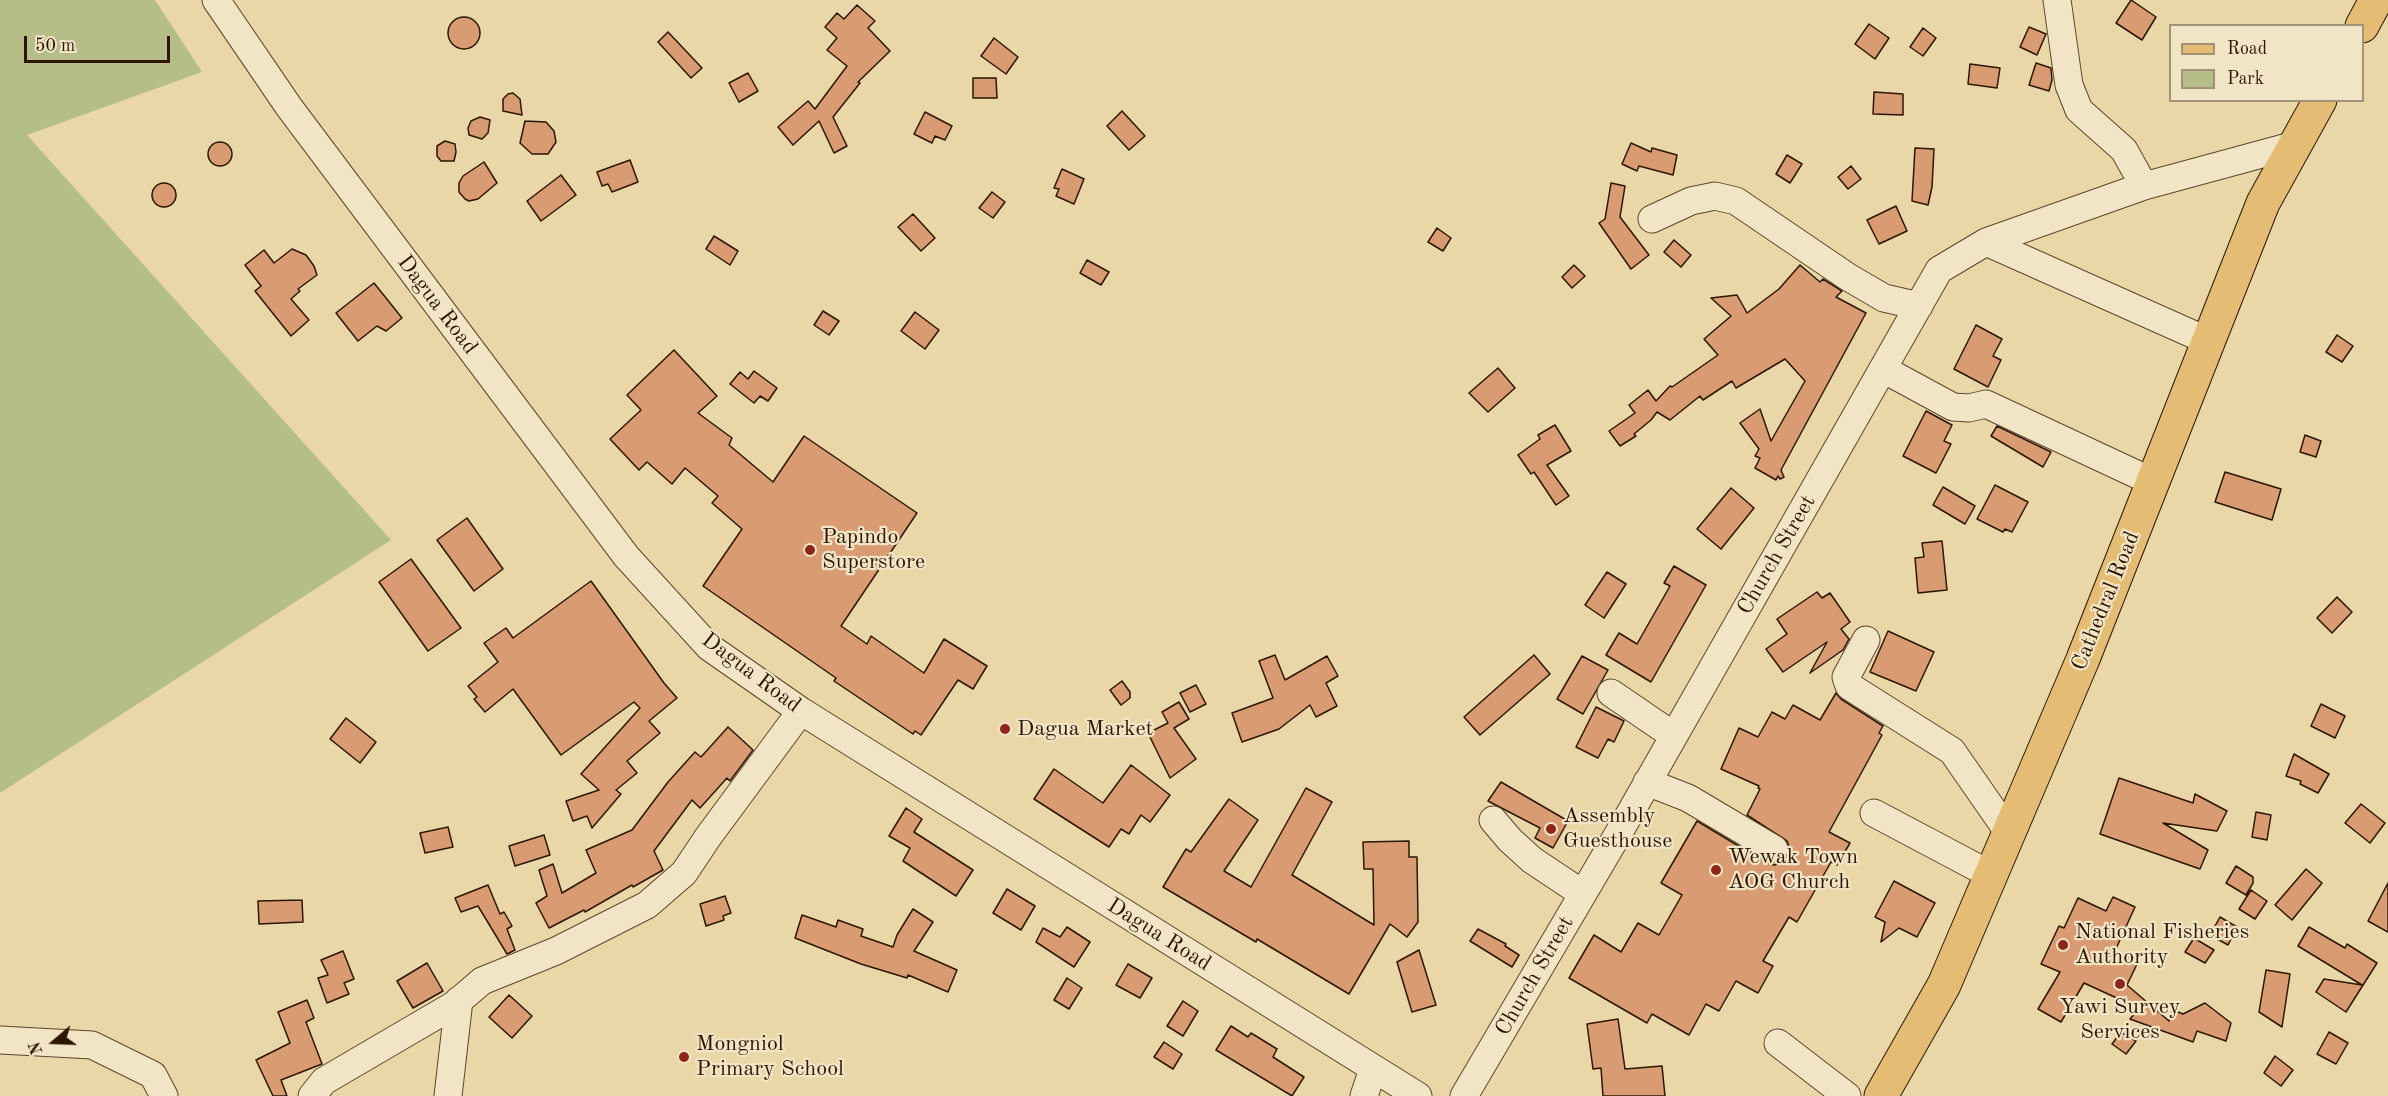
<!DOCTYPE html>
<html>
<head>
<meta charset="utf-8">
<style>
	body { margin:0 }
	#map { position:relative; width:2388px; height:1096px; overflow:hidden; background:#ead7a8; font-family:"Old Standard TT",serif }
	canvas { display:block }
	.legend { position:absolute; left:2169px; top:24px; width:195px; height:78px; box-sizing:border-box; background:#f1e5c6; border:2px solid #a29277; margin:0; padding:8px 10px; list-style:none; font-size:18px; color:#2c1600 }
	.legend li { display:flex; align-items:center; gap:12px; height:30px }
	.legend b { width:30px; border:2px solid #a29277 }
	.north { position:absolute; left:24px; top:1012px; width:60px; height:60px; -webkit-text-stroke:4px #f1e5c6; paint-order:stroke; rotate:251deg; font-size:16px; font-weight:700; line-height:24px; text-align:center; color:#2c1600 }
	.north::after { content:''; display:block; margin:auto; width:21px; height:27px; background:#2c1600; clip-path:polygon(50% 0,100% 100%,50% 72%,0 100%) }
	.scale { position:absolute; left:24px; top:36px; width:146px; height:27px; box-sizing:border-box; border:3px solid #2c1600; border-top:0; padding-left:8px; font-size:18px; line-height:21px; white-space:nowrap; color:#2c1600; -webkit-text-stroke:4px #f1e5c6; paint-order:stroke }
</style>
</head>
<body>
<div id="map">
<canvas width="2388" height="1096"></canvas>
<ul class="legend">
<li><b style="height:8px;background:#e5bc74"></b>Road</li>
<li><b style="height:16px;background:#b5be89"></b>Park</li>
</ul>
<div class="north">N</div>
<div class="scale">50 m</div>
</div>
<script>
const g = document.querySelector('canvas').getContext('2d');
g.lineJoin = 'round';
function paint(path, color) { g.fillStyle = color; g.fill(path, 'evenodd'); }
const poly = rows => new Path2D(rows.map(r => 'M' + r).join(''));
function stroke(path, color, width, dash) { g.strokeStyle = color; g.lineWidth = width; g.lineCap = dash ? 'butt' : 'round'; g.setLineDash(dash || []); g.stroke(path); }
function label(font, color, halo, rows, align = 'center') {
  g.font = font + ' "Old Standard TT",serif'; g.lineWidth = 4.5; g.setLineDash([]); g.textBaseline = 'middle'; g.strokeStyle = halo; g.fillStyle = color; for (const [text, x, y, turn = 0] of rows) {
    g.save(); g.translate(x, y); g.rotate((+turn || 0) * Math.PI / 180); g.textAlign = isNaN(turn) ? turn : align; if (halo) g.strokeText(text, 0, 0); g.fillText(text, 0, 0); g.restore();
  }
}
paint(poly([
	[0,0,155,0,202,72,27,135,391,540,0,793]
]), '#b5be89');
const building = poly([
	[2131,0,2156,17,2142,40,2116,23,2131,0],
	[857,5,875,21,868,28,890,51,858,82,860,83,833,117,847,146,834,153,819,121,793,145,778,127,808,101,815,109,847,66,827,50,837,38,825,27,837,13,844,19,857,5],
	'448 33a16 16 0 1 1 32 0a16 16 0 1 1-32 0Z',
	[1869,24,1889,38,1875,59,1855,44,1869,24],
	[2029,27,2046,34,2037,55,2020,47,2029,27],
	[1923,28,1936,38,1923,56,1910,47,1923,28],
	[668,32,702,68,691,78,658,42,668,32],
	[994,38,1018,57,1006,74,981,56,994,38],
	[2036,63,2051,68,2052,80,2049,91,2029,85,2036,63],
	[1970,64,2000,68,1997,88,1968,84,1970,64],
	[748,73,758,91,739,102,729,83,748,73],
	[973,78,996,78,997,98,973,98,973,78],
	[1874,92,1903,94,1903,115,1873,114,1874,92],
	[513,93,520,99,522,115,503,111,503,99,508,94,513,93],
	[1122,111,1145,136,1129,150,1107,126,1122,111],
	[925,112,952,126,945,140,935,136,932,143,914,134,925,112],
	[480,117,490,120,488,133,482,139,469,135,468,128,471,121,480,117],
	[525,121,546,122,554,131,556,142,548,154,532,154,520,143,525,121],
	[445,141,455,144,456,152,454,161,441,161,437,156,437,146,445,141],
	'208 154a12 12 0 1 1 24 0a12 12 0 1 1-24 0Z',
	[1631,143,1651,152,1652,148,1677,155,1673,175,1639,166,1637,171,1622,164,1631,143],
	[1915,148,1934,149,1932,187,1928,205,1912,201,1915,148],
	[1787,155,1802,164,1790,183,1776,174,1787,155],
	[630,160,638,182,612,192,608,184,602,186,597,172,630,160],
	[484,162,497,183,478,199,469,201,465,199,459,192,459,183,463,176,484,162],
	[1851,166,1861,179,1848,189,1838,177,1851,166],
	[1062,169,1084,179,1074,204,1056,196,1059,189,1054,188,1062,169],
	[561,175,576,195,541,221,527,201,561,175],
	[1611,183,1625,186,1620,217,1649,255,1631,269,1599,223,1605,219,1611,183],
	'152 195a12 12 0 1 1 24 0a12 12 0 1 1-24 0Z',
	[992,192,1005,202,993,218,979,208,992,192],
	[1896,206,1907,231,1879,244,1867,220,1896,206],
	[913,214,935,238,921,251,898,227,913,214],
	[1437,228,1451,238,1443,251,1428,242,1437,228],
	[714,236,738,251,730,265,706,249,714,236],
	[1674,240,1691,255,1681,267,1664,252,1674,240],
	[292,249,306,255,314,266,317,275,298,289,300,291,291,299,309,320,291,336,255,291,261,286,245,265,264,250,274,263,292,249],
	[1087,260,1109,272,1101,285,1080,273,1087,260],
	[1574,265,1585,276,1572,288,1562,277,1574,265],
	[1800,265,1820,282,1823,279,1842,291,1836,297,1866,313,1781,470,1784,477,1780,479,1778,476,1776,480,1755,468,1760,458,1755,456,1759,449,1740,423,1760,409,1771,441,1805,381,1785,359,1736,388,1732,381,1703,400,1700,396,1670,420,1657,412,1651,420,1634,434,1636,436,1620,446,1609,431,1635,413,1629,405,1648,390,1656,401,1670,386,1672,387,1718,355,1704,339,1731,316,1711,298,1737,295,1747,313,1779,289,1800,265],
	[374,283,402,318,386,331,377,326,358,341,336,313,374,283],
	[823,311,839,321,829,335,814,325,823,311],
	[915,312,939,330,925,349,901,331,915,312],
	[1976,325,2002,339,1993,356,2001,360,1988,387,1954,369,1976,325],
	[2337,335,2353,346,2342,362,2326,352,2337,335],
	[674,350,717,396,698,413,732,438,729,445,773,482,804,436,917,513,841,626,867,644,871,636,924,673,944,639,987,666,973,689,958,680,921,735,915,731,913,734,834,681,836,678,703,586,742,529,712,503,718,496,685,468,672,484,647,462,639,470,610,439,641,410,627,395,674,350],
	[1498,368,1515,388,1488,412,1469,393,1498,368],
	[754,371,777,388,768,401,760,396,754,403,730,384,740,372,748,379,754,371],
	[1926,411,1952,425,1944,441,1951,444,1936,473,1903,456,1926,411],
	[1555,425,1571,451,1547,465,1569,496,1556,505,1534,472,1531,474,1518,455,1540,439,1538,435,1555,425],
	[1997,426,2051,452,2043,467,1991,436,1997,426],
	[2305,435,2321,441,2316,457,2300,452,2305,435],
	[2225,472,2281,489,2272,520,2215,502,2225,472],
	[1995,485,2028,502,2012,532,2005,529,2003,532,1977,519,1995,485],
	[1943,487,1975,506,1965,524,1933,505,1943,487],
	[1731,488,1754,508,1721,549,1697,529,1731,488],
	[467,518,503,569,474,591,437,540,467,518],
	[1942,541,1947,590,1918,593,1915,558,1924,557,1922,543,1942,541],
	[411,559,461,628,428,651,379,582,411,559],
	[1674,566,1706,585,1651,682,1606,655,1619,633,1637,644,1670,586,1664,583,1674,566],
	[1607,572,1626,584,1604,618,1585,605,1607,572],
	[591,581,664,683,677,698,649,721,660,733,627,761,637,773,616,790,621,794,592,828,587,816,573,821,566,801,599,790,581,774,640,708,634,702,561,755,513,689,485,712,474,699,477,697,468,686,498,662,484,643,506,628,513,638,591,581],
	[1817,592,1822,598,1830,593,1850,622,1841,629,1849,639,1843,650,1810,673,1827,642,1783,672,1766,649,1787,634,1777,619,1817,592],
	[2337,597,2352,612,2332,633,2317,618,2337,597],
	[1888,631,1934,652,1916,691,1870,672,1888,631],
	[1275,655,1285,680,1327,656,1338,676,1326,683,1337,706,1316,717,1310,705,1279,729,1242,742,1232,713,1273,698,1259,661,1275,655],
	[1534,655,1550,674,1480,735,1464,717,1534,655],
	[1582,656,1608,670,1583,714,1557,699,1582,656],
	[1122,681,1130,692,1130,698,1121,705,1110,690,1122,681],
	[1196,685,1206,704,1190,712,1180,693,1196,685],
	[1836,693,1841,699,1883,726,1879,733,1882,735,1829,832,1850,843,1837,865,1831,862,1797,922,1789,917,1763,961,1773,966,1758,993,1736,981,1719,1011,1706,1004,1689,1035,1652,1014,1647,1023,1569,978,1594,935,1621,952,1638,923,1659,935,1682,895,1661,883,1697,821,1767,863,1774,865,1781,863,1787,857,1790,849,1787,841,1747,815,1760,789,1758,788,1759,786,1721,769,1739,728,1758,737,1772,712,1785,719,1793,705,1820,720,1836,693],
	[1179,702,1189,719,1174,728,1196,759,1170,778,1148,733,1168,723,1162,712,1179,702],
	[2321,704,2345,716,2335,738,2311,726,2321,704],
	[1596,707,1624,721,1614,742,1608,739,1598,758,1576,747,1596,707],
	[346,718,376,742,360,763,330,739,346,718],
	[728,727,753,750,730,781,727,778,700,808,692,800,654,851,663,870,633,887,632,885,585,912,584,910,549,928,536,903,547,896,539,870,553,864,562,893,596,873,586,850,632,830,668,782,695,752,701,757,728,727],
	[2294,754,2329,774,2318,793,2300,784,2301,781,2286,776,2294,754],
	[1131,765,1170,795,1150,822,1141,815,1129,834,1121,829,1109,847,1034,799,1054,769,1103,803,1131,765],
	[2119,778,2193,803,2195,794,2227,811,2217,831,2163,823,2208,850,2200,869,2100,834,2119,778],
	[1501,782,1568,821,1553,848,1535,838,1540,828,1488,801,1501,782],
	[1306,788,1332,802,1292,875,1374,925,1373,869,1364,869,1363,842,1409,841,1409,857,1417,857,1418,922,1407,937,1390,924,1349,994,1257,939,1256,942,1163,887,1186,849,1191,852,1229,799,1258,820,1224,871,1251,887,1306,788],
	[2361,804,2385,823,2370,843,2345,823,2361,804],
	[906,808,922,819,914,832,973,870,956,896,903,861,910,848,889,836,906,808],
	[2256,812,2271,815,2267,840,2252,837,2256,812],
	[448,827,453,847,425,853,420,833,448,827],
	[544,835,550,855,515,866,509,846,544,835],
	[2236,866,2253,877,2253,883,2246,895,2226,883,2236,866],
	[2306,869,2322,883,2292,920,2275,905,2306,869],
	[1894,881,1935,903,1917,937,1899,928,1881,942,1885,922,1875,917,1894,881],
	[2388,883,2388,932,2368,921,2388,883],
	[488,885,500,914,504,912,512,926,507,929,515,950,507,954,478,906,461,912,455,898,488,885],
	[1007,889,1035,906,1021,930,993,913,1007,889],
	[2251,890,2267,901,2255,919,2239,909,2251,890],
	[725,896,731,913,723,916,724,920,706,926,700,904,725,896],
	[2113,897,2135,907,2115,951,2138,962,2127,985,2169,1021,2173,1010,2183,1014,2205,1003,2231,1023,2226,1041,2197,1031,2193,1042,2130,1019,2135,1013,2121,1000,2084,983,2061,1022,2038,1009,2060,972,2041,964,2059,926,2064,928,2078,898,2106,911,2113,897],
	[302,900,303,922,259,924,258,901,302,900],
	[913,909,933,922,914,951,957,970,948,992,908,975,907,978,861,964,795,938,802,915,836,927,838,920,863,929,861,936,893,947,897,935,913,909],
	[2220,917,2237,927,2228,945,2210,935,2220,917],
	[1067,927,1090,942,1074,967,1036,942,1043,928,1060,937,1067,927],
	[2309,927,2345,948,2347,944,2377,963,2346,1012,2316,992,2324,979,2362,985,2298,946,2309,927],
	[1478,929,1506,944,1505,946,1519,955,1512,967,1470,941,1478,929],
	[2194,938,2214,950,2205,963,2185,952,2194,938],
	[1419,950,1436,1005,1412,1012,1397,962,1419,950],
	[343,951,354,979,344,983,349,994,327,1003,318,978,328,975,321,960,343,951],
	[427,963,443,991,413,1008,397,981,427,963],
	[1128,964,1152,978,1140,998,1116,985,1128,964],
	[2266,970,2290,974,2282,1027,2259,1012,2266,970],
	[1067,978,1082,988,1069,1009,1054,1000,1067,978],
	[509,995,532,1016,512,1038,489,1017,509,995],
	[307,1000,314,1018,306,1022,322,1064,281,1080,287,1096,273,1096,256,1060,290,1043,278,1012,307,1000],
	[1183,1001,1198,1011,1183,1036,1167,1026,1183,1001],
	[1618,1019,1625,1069,1662,1066,1665,1096,1603,1096,1601,1068,1593,1069,1587,1024,1618,1019],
	[1231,1026,1248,1037,1251,1033,1277,1049,1273,1057,1304,1077,1292,1096,1216,1050,1231,1026],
	[2121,1032,2136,1041,2126,1054,2112,1044,2121,1032],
	[2329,1032,2348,1043,2336,1064,2317,1054,2329,1032],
	[1164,1042,1182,1054,1173,1069,1154,1057,1164,1042],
	[2275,1056,2293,1070,2281,1086,2264,1073,2275,1056]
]);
paint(building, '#d99b72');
stroke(building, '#2c1600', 1.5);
const minor = poly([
	[216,0,289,107,626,556,709,647,801,711,1418,1096],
	[2057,0,2069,85,2079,110,2124,150,2144,186],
	[1652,219,1691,201,1715,196,1736,201,1848,277,1884,298,1919,306],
	[1986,242,2144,186,2295,145],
	[1883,369,1953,407,1969,408,1986,404,2153,482],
	[1866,640,1846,677,1849,686,1952,751,2009,833],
	[1611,693,1674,736],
	[1647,782,1688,798,1774,849],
	[1874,813,1991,875],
	[1493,820,1510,840,1532,860,1583,894],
	[0,1040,92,1045,153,1075,164,1096],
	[1778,1043,1847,1096],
	[312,1096,324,1081,454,1005,482,981,556,951,647,905,684,873,708,837,801,711],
	[448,1096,459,1000],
	[1364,1096,1373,1069],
	[1464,1096,1621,829,1939,270,1986,242,2208,341]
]);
const major = poly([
	[2362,26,2376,0],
	[1881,1096,1944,985,2083,659,2263,203,2320,100]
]);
stroke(minor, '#5c462a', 29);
stroke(major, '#2c1600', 35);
stroke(minor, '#f1e5c6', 27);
stroke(major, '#e5bc74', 33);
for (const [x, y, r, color] of [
	[810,550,6,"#8f2418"],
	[1005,729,6,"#8f2418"],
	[1551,829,6,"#8f2418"],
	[1716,870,6,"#8f2418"],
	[2063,945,6,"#8f2418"],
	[2120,984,6,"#8f2418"],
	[684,1057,6,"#8f2418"]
]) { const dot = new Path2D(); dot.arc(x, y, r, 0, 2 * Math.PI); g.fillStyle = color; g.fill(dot); stroke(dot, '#f1e5c6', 2); }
label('22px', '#2c1600', '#f1e5c6', [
	["Dagua Road",437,305,53],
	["Church Street",1777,555,-60],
	["Cathedral Road",2106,601,-68],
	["Dagua Road",751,673,37],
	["Dagua Road",1159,935,32],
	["Church Street",1535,976,-60]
]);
label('22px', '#2c1600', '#f1e5c6', [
	["Papindo",822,537],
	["Superstore",822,562],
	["Dagua Market",1017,729],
	["Assembly",1563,816],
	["Guesthouse",1563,841],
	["Wewak Town",1728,857],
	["AOG Church",1728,882],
	["National Fisheries",2075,932],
	["Authority",2075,957],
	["Yawi Survey",2120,1007,"center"],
	["Services",2120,1032,"center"],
	["Mongniol",696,1044],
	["Primary School",696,1069]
], 'left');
</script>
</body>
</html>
